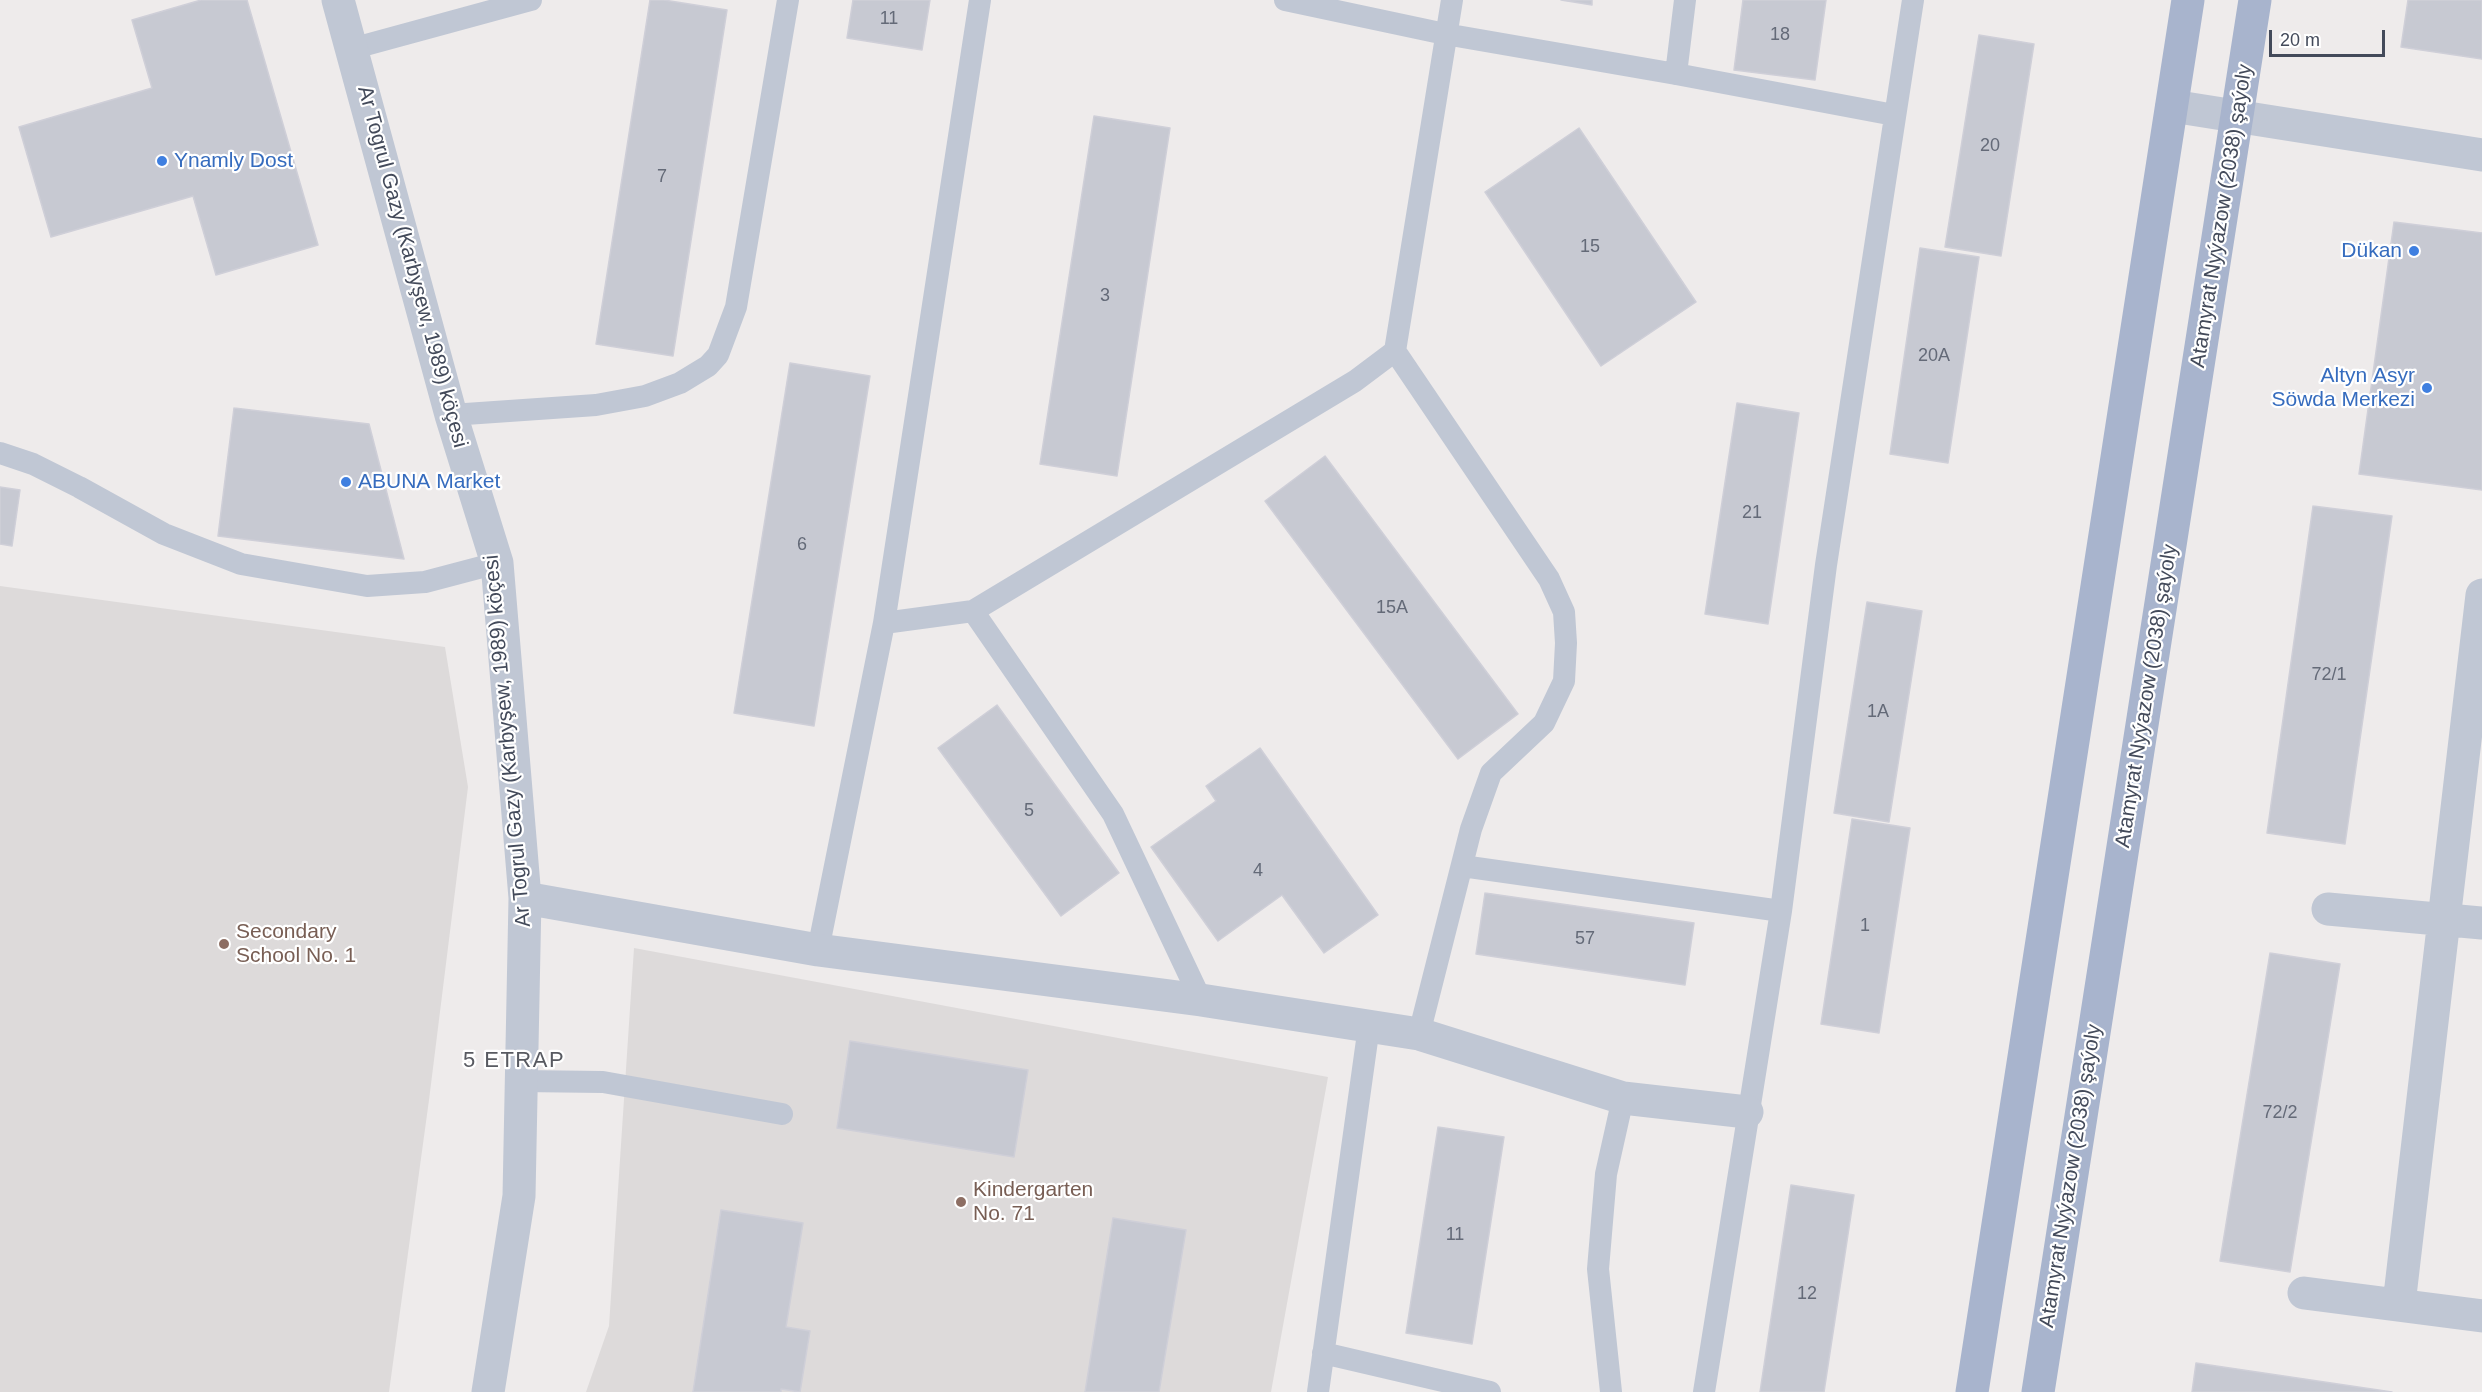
<!DOCTYPE html>
<html>
<head>
<meta charset="utf-8">
<style>
	body { margin:0 }
	#map { position:relative; width:2482px; height:1392px; overflow:hidden; background:#eeebeb; font-family:Helvetica,sans-serif }
	canvas { display:block }
	.scale { position:absolute; left:2269px; top:30px; width:116px; height:27px; box-sizing:border-box; border:3px solid #434a5a; border-top:0; padding-left:8px; font-size:18px; line-height:21px; white-space:nowrap; color:#434a5a; -webkit-text-stroke:4px #fff; paint-order:stroke }
</style>
</head>
<body>
<div id="map">
<canvas width="2482" height="1392"></canvas>
<div class="scale">20 m</div>
</div>
<script>
const g = document.querySelector('canvas').getContext('2d');
g.lineJoin = 'round';
function paint(path, color) { g.fillStyle = color; g.fill(path, 'evenodd'); }
const poly = rows => new Path2D(rows.map(r => 'M' + r).join(''));
function stroke(path, color, width, dash) { g.strokeStyle = color; g.lineWidth = width; g.lineCap = dash ? 'butt' : 'round'; g.setLineDash(dash || []); g.stroke(path); }
function label(font, color, halo, rows, align = 'center') {
  g.font = font + ' Helvetica,sans-serif'; g.lineWidth = 4.5; g.setLineDash([]); g.textBaseline = 'middle'; g.strokeStyle = halo; g.fillStyle = color; for (const [text, x, y, turn = 0] of rows) {
    g.save(); g.translate(x, y); g.rotate((+turn || 0) * Math.PI / 180); g.textAlign = isNaN(turn) ? turn : align; if (halo) g.strokeText(text, 0, 0); g.fillText(text, 0, 0); g.restore();
  }
}
paint(poly([
	[0,586,445,647,468,787,429,1100,389,1392,0,1392],
	[634,948,1328,1077,1271,1392,586,1392,609,1326]
]), '#dddada');
const building = poly([
	[201,0,247,0,318,245,216,275,193,196,51,237,19,127,152,88,132,20,201,0],
	[650,0,664,0,727,10,673,356,596,344,650,0],
	[853,0,930,0,922,50,847,38,853,0],
	[1561,0,1592,0,1592,5,1561,0],
	[1743,0,1826,0,1815,80,1734,70,1743,0],
	[2408,0,2482,0,2482,59,2401,47,2408,0],
	[1979,35,2034,44,2001,256,1945,247,1979,35],
	[1094,116,1170,128,1117,476,1040,464,1094,116],
	[1579,128,1696,302,1601,366,1485,192,1579,128],
	[2394,222,2482,233,2482,490,2359,474,2394,222],
	[1920,248,1979,257,1948,463,1890,454,1920,248],
	[790,363,870,376,814,726,734,713,790,363],
	[1737,403,1799,413,1768,624,1705,614,1737,403],
	[234,408,369,424,404,559,218,536,234,408],
	[1325,456,1518,714,1458,759,1265,501,1325,456],
	[0,487,20,490,12,546,0,544,0,487],
	[2313,506,2392,516,2345,844,2267,833,2313,506],
	[1867,602,1922,611,1889,822,1834,813,1867,602],
	[997,705,1119,873,1061,916,938,748,997,705],
	[1260,748,1378,915,1324,953,1282,895,1218,941,1151,847,1216,801,1206,786,1260,748],
	[1852,819,1910,828,1879,1033,1821,1024,1852,819],
	[1485,893,1694,923,1685,985,1476,954,1485,893],
	[2270,953,2340,964,2290,1272,2220,1261,2270,953],
	[850,1041,1028,1070,1014,1157,837,1128,850,1041],
	[1438,1127,1504,1137,1472,1344,1406,1333,1438,1127],
	[1791,1185,1854,1195,1824,1392,1760,1392,1791,1185],
	[721,1210,803,1223,786,1327,810,1331,800,1392,781,1389,781,1392,693,1392,721,1210],
	[1113,1218,1186,1230,1159,1392,1085,1392,1113,1218],
	[2196,1363,2392,1392,2192,1392,2196,1363]
]);
paint(building, '#c7c9d2');
stroke(building, '#cfcfd8', 1.5);
stroke(poly([
	[980,0,884,623,973,611,1355,381,1395,351,1452,0],
	[1285,0,1445,34,1676,74,1894,115],
	[351,49,531,0],
	[1676,74,1685,0],
	[1395,351,1549,579,1564,612,1566,643,1564,681,1544,723,1491,773,1471,829,1419,1034],
	[451,415,596,405,645,396,680,383,708,366,718,355,736,307,788,0],
	[0,453,33,464,79,487,164,534,241,564,367,586,425,582,497,563],
	[973,611,1113,814,1201,1000],
	[1462,866,1781,911],
	[818,950,884,623],
	[521,1081,603,1082,782,1114],
	[1323,1353,1490,1392],
	[1318,1392,1369,1026],
	[1611,1392,1598,1269,1606,1174,1623,1098],
	[1704,1392,1781,911,1826,565,1913,0]
]), '#c0c7d4', 22);
stroke(poly([
	[338,0,451,415,497,563,525,898,519,1196,488,1392],
	[2172,106,2482,155],
	[525,898,818,950,1201,1000,1419,1034,1623,1098,1747,1112],
	[2328,909,2482,923],
	[2304,1293,2482,1316],
	[2399,1304,2482,595]
]), '#c0c7d4', 33);
stroke(poly([
	[1972,1392,2188,0],
	[2038,1392,2255,0]
]), '#a8b4cd', 33);
for (const [x, y, r, color] of [
	[162,161,6,"#3f7fe0"],
	[2414,251,6,"#3f7fe0"],
	[2427,388,6,"#3f7fe0"],
	[346,482,6,"#3f7fe0"],
	[224,944,6,"#8d6e63"],
	[961,1202,6,"#8d6e63"]
]) { const dot = new Path2D(); dot.arc(x, y, r, 0, 2 * Math.PI); g.fillStyle = color; g.fill(dot); stroke(dot, '#fff', 2); }
label('18px', '#646a78', null, [
	["11",889,19],
	["18",1780,35],
	["20",1990,146],
	["7",662,177],
	["15",1590,247],
	["3",1105,296],
	["20A",1934,356],
	["21",1752,513],
	["6",802,545],
	["15A",1392,608],
	["72/1",2329,675],
	["1A",1878,712],
	["5",1029,811],
	["4",1258,871],
	["1",1865,926],
	["57",1585,939],
	["72/2",2280,1113],
	["11",1455,1235],
	["12",1807,1294]
]);
label('21px', '#366cbe', '#fff', [
	["Ynamly Dost",174,161],
	["Dükan",2402,251,"right"],
	["Altyn Asyr",2415,376,"right"],
	["Söwda Merkezi",2415,400,"right"],
	["ABUNA Market",358,482]
], 'left');
label('21px', '#434a5a', '#fff', [
	["Atamyrat Nyýazow (2038) şaýoly",2222,216,-81],
	["Ar Togrul Gazy (Karbyşew, 1989) köçesi",412,267,75],
	["Atamyrat Nyýazow (2038) şaýoly",2147,696,-81],
	["Ar Togrul Gazy (Karbyşew, 1989) köçesi",508,741,-95],
	["Atamyrat Nyýazow (2038) şaýoly",2071,1176,-81]
]);
label('21px', '#785e54', '#fff', [
	["Secondary",236,932],
	["School No. 1",236,956],
	["Kindergarten",973,1190],
	["No. 71",973,1214]
], 'left');
g.letterSpacing = '1.5px';
label('22px', '#585a61', '#fff', [
	["5 ETRAP",514,1061]
]);
g.letterSpacing = '0px';
</script>
</body>
</html>
